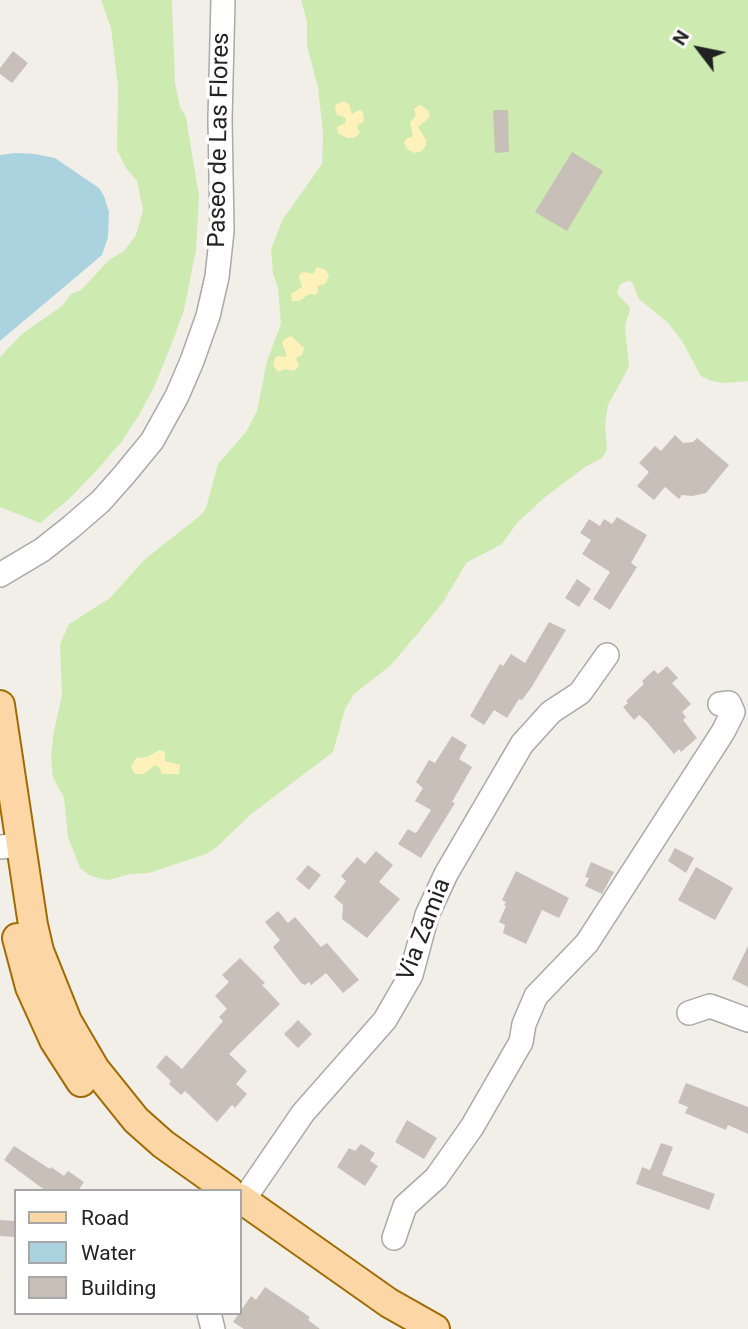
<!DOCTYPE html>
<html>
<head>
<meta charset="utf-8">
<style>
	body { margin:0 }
	#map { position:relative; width:748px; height:1329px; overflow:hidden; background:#f2efe9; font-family:Roboto,sans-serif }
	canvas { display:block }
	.legend { position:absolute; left:14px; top:1189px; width:228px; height:126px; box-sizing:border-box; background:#fff; border:2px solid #a7a7a7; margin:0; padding:9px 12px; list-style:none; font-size:21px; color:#222 }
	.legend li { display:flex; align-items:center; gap:14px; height:35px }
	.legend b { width:35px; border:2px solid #a7a7a7 }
	.north { position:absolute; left:664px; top:14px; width:70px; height:70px; -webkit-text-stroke:5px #fff; paint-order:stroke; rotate:302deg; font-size:19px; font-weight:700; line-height:28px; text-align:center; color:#222 }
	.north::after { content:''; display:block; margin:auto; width:24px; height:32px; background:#222; clip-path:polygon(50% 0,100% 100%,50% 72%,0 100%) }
</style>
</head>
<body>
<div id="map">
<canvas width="748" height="1329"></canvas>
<ul class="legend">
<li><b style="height:9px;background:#fcd6a4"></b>Road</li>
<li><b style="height:19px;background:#aad3df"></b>Water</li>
<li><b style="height:19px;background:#c7bfb8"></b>Building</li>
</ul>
<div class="north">N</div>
</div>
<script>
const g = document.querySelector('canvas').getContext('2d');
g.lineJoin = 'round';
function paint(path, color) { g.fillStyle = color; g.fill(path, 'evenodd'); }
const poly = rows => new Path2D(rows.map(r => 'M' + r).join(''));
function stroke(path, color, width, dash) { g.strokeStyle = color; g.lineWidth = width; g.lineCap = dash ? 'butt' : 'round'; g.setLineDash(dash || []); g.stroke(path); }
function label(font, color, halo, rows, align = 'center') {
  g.font = font + ' Roboto,sans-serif'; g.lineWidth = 7; g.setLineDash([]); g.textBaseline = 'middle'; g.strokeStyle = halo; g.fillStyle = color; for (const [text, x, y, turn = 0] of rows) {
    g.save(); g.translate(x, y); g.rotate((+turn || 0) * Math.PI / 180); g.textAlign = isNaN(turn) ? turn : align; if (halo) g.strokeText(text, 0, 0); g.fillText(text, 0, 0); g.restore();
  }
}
paint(poly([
	[101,0,172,0,175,83,180,107,186,117,199,196,196,250,184,310,175,335,155,385,139,415,122,441,98,469,68,500,40,523,0,507,0,357,22,334,62,306,71,294,81,290,109,260,124,251,136,235,143,210,137,181,126,168,117,150,118,87,111,28],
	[301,0,748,0,748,381,724,383,711,381,701,376,682,341,668,323,639,299,632,282,629,281,620,284,617,294,629,306,630,310,625,326,629,367,608,405,605,425,607,450,602,458,585,467,544,498,517,523,502,544,466,563,444,601,418,633,391,665,354,694,345,709,333,752,250,815,217,847,206,854,149,873,130,874,109,880,102,879,89,875,80,868,68,837,64,798,53,777,51,757,54,731,62,695,60,644,69,624,110,598,144,560,202,514,206,508,218,464,246,432,257,411,267,361,281,324,278,288,273,273,271,249,283,219,322,164,323,133,318,88,307,45,307,22]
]), '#cdebb0');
paint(poly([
	[344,101,349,104,352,114,359,110,363,112,364,121,357,126,360,133,354,138,347,138,338,133,337,127,345,123,346,120,344,117,337,115,335,109,336,105],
	[420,105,428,110,430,117,418,127,426,140,426,145,422,151,415,153,408,150,404,143,406,139,413,136,410,123,416,115,414,109],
	[317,267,326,270,329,276,325,284,318,286,318,292,315,295,309,294,299,301,292,301,291,294,302,287,299,277,300,274,304,272,313,274],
	[291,336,304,348,302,355,296,358,299,366,294,371,285,369,278,372,273,365,275,358,278,356,287,357,282,342,285,339],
	[159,750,165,752,165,761,180,765,179,774,162,774,159,767,155,765,144,774,135,774,131,767,136,758,147,757]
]), '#fff1ba');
paint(poly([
	[15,153,35,154,55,158,99,188,104,196,109,212,108,237,102,255,0,341,0,155]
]), '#aad3df');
paint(poly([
	[13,51,28,63,12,83,0,74,0,68],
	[493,110,508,110,509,152,495,153],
	[572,152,603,171,567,231,535,212],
	[675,435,683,443,693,442,697,438,729,465,706,493,692,496,682,495,679,499,665,487,654,500,637,486,649,472,639,463,655,446,661,451],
	[617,517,647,535,631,563,637,567,610,610,593,599,610,572,582,554,591,540,580,533,589,519,600,526,604,519,612,524],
	[577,579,591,589,579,607,565,598],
	[549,622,566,630,531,688,522,700,519,699,507,718,494,710,484,725,470,716,500,664,503,666,511,654,525,663],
	[667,666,678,678,672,683,691,704,682,712,686,717,683,720,697,738,681,752,679,749,674,754,647,722,639,715,634,720,623,707,628,703,626,701,644,684,642,681,654,670,658,674],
	[452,736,467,745,459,759,472,767,452,802,455,803,421,858,398,844,408,829,415,833,417,832,431,810,415,801,423,788,416,782,429,760,435,763],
	[675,848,694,858,686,873,668,861],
	[376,851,393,865,379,882,400,899,367,938,342,919,343,905,334,897,346,881,341,876,357,857,365,864],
	[591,862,614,872,602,894,585,886,589,878,585,877],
	[308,865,321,875,309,890,296,879],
	[696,867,733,888,715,920,678,900],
	[516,871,569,898,559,918,542,910,526,944,503,933,505,925,499,922,506,906,504,905,506,902,502,900],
	[278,911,288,923,295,917,321,947,327,943,359,980,343,993,326,973,311,985,309,982,305,985,301,983,273,947,280,940,265,922],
	[748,946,748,987,732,979],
	[240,958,265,983,262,985,280,1004,229,1054,247,1071,236,1084,247,1094,235,1108,232,1105,217,1122,185,1091,181,1095,169,1084,171,1081,156,1067,166,1055,182,1069,223,1021,219,1017,227,1009,215,996,229,982,222,975],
	[298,1020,312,1034,298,1048,284,1034],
	[686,1083,748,1107,748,1134,728,1125,726,1130,685,1113,688,1107,678,1103],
	[407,1120,437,1138,424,1159,395,1142],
	[661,1143,673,1147,662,1175,715,1194,709,1210,636,1184,642,1167,650,1170],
	[361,1144,375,1153,370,1161,378,1166,365,1186,337,1167,349,1148,355,1151],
	[14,1146,50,1169,51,1167,64,1176,68,1171,84,1182,78,1191,46,1191,4,1160],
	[0,1220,16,1221,16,1237,0,1236],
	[265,1287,310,1317,308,1320,320,1329,244,1329,233,1322,251,1296,256,1300]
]), '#c7bfb8');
const minor = poly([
	[0,575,42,550,71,527,101,501,124,475,152,441,177,396,192,361,208,316,217,277,222,231,220,119,223,0],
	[0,847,21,845],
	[689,1013,710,1006,748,1020],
	[240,1205,303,1113,385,1020,411,975,427,915,446,874,522,744,551,712,580,693,607,655],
	[394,1238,405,1206,436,1178,472,1127,521,1042,524,1024,536,996,587,943,723,732,733,712,729,703,720,704],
	[209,1313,213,1329]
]);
const major = poly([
	[0,705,33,925,39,951,67,1021,95,1069,136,1120,163,1144,229,1191],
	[17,938,30,987,54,1040,81,1082],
	[240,1198,389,1303,435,1329]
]);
stroke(minor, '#a9a9a9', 26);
stroke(major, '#a06b00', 32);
stroke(minor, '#fff', 23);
stroke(major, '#fcd6a4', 28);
label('24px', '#222', '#fff', [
	["Paseo de Las Flores",220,140,-89],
	["Via Zamia",425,930,-69]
]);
</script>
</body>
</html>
